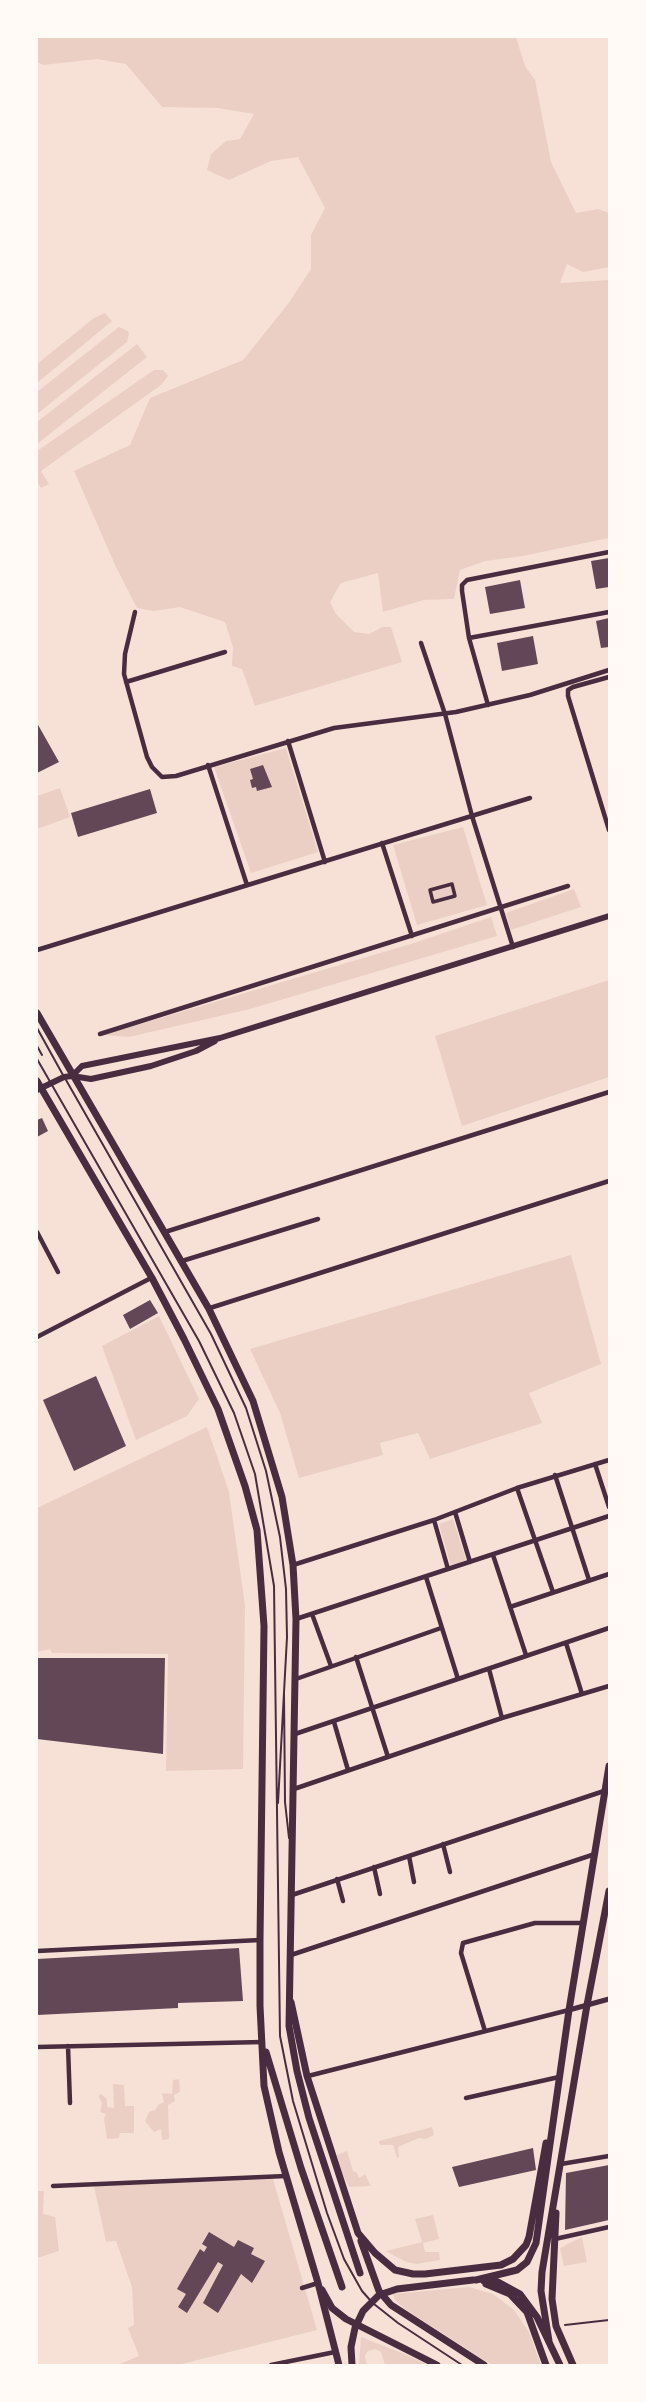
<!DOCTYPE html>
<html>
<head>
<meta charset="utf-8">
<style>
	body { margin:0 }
	#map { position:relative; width:646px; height:2402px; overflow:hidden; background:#f7e1d7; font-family:Montserrat,sans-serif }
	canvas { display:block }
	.frame { position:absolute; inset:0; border:38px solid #fffaf5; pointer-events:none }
</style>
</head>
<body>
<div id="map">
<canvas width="646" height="2402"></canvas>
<div class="frame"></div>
</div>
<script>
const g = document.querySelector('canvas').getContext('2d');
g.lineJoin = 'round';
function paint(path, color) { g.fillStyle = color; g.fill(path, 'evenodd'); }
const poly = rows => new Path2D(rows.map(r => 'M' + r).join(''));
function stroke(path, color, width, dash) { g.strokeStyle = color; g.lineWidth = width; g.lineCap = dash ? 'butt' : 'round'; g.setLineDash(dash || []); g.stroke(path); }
paint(poly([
	[37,37,516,37,525,66,535,80,551,162,576,213,598,209,609,213,609,267,583,272,567,264,560,283,609,280,609,538,523,556,485,561,460,570,454,599,424,600,383,612,378,573,341,583,330,602,336,614,354,632,369,634,382,627,391,627,402,662,255,706,242,669,232,666,233,647,225,622,180,607,154,611,137,608,116,567,74,471,130,445,150,398,243,360,288,304,311,269,311,235,325,208,298,157,271,161,229,180,207,170,211,154,226,141,240,139,254,114,217,108,162,107,126,64,97,59,43,65,37,62],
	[105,313,112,321,37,383,37,364,94,318],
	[119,327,128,331,129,334,127,342,37,414,37,392],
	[137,344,147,357,37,444,37,422],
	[154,370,163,370,168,376,161,385,41,471,49,484,41,488,37,482,37,451],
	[286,748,318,852,251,873,214,767],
	[60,788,70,817,37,829,37,796],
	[463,827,487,905,417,925,393,845],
	[574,889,581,907,511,930,506,913],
	[491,917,497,936,250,1009,129,1037,103,1035,414,943],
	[609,980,609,1077,462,1126,435,1036],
	[571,1255,601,1364,529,1393,542,1423,430,1459,418,1433,380,1443,383,1455,299,1478,280,1413,250,1349],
	[159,1316,199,1399,187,1416,136,1440,102,1346],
	[207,1427,229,1492,245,1605,243,1769,166,1771,168,1654,52,1653,50,1649,37,1652,37,1508],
	[453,1519,466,1560,451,1566,439,1524],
	[179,2079,180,2092,174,2095,175,2101,168,2105,169,2139,162,2140,161,2129,154,2132,145,2121,149,2112,155,2110,158,2105,164,2102,162,2093,172,2094,173,2080],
	[113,2084,124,2085,125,2106,134,2106,134,2133,120,2133,119,2138,107,2139,104,2119,106,2114,100,2112,102,2103,98,2096,101,2094,107,2099,107,2107,114,2108],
	[432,2127,434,2135,426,2139,419,2138,398,2147,399,2157,397,2158,393,2145,380,2145,379,2141],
	[347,2151,353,2171,357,2173,359,2178,365,2174,371,2186,349,2187,342,2173,337,2155],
	[273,2179,317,2330,178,2365,117,2365,139,2356,128,2328,134,2325,132,2287,116,2241,106,2242,94,2186],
	[37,2191,44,2191,43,2214,55,2217,59,2251,37,2258],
	[433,2215,439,2239,423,2243,425,2252,439,2252,440,2260,417,2264,406,2262,386,2251,422,2242,415,2219],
	[582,2237,587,2262,564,2266,560,2248],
	[469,2287,493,2294,514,2310,529,2332,541,2365,492,2365,405,2309,395,2300,393,2294],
	[361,2337,407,2355,428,2365,385,2365,381,2352,375,2349,368,2351,365,2356,367,2365,359,2365]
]), '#ebcfc5');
paint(poly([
	[609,558,609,587,596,589,591,561],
	[520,580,525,608,490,614,485,587],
	[609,618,609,647,601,648,596,621],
	[533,636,538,664,502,671,497,643],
	[37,723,59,762,37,773],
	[263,765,272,787,257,791,256,787,252,788,250,780,253,779,250,769],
	[150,789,157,813,78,837,71,813],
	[42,1118,48,1131,37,1137,37,1120],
	[150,1300,158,1313,130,1329,123,1315],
	[96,1376,126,1446,74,1471,43,1400],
	[37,1658,165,1658,163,1754,37,1739],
	[239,1948,243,2001,178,2003,178,2008,37,2015,37,1959],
	[533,2148,536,2170,459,2187,452,2167],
	[609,2165,609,2220,565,2230,566,2173],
	[209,2232,234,2247,238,2240,254,2248,251,2254,265,2261,252,2283,241,2274,218,2313,203,2303,223,2265,218,2262,187,2313,178,2307,186,2294,177,2289,200,2249,204,2252,207,2247,202,2244]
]), '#644757');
stroke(poly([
	[37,1046,42,1055],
	[565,2325,609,2320]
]), '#4a2c40', 2);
stroke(poly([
	[37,1028,63,1075],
	[37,1059,199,1341,234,1413,255,1474,274,1586,280,2036,293,2101,327,2213,344,2259,362,2291,370,2300],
	[66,1080,211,1334,246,1408,266,1471,280,1537,286,1589,287,1637,278,1803],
	[284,1693,285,1802,289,1838],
	[374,2304,398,2323,462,2365]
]), '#4a2c40', 2);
stroke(poly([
	[452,884,455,896,433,902,430,890,452,884]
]), '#4a2c40', 3.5);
stroke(poly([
	[135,612,125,654,124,674,147,757,152,767,162,777,176,776,334,728,456,712,530,695,609,670],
	[469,638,609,612],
	[421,643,445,714,472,816,513,947],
	[609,677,573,687,568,690,568,696,609,830],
	[126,682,225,652],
	[488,705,469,638,462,591,462,585,467,580,609,552],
	[288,741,325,862],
	[208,765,247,885],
	[382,843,412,936],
	[37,950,530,798],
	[100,1034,568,886],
	[37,1232,58,1272],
	[165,1232,609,1092],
	[182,1261,318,1219],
	[210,1308,609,1181],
	[37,1337,151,1278],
	[595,1464,609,1507],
	[555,1475,589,1580],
	[517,1488,553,1592],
	[455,1512,470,1562],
	[434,1520,448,1569],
	[493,1555,526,1655],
	[293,1565,434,1520,517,1488,609,1460],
	[426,1577,458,1679],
	[510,1607,609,1574],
	[312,1614,331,1666],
	[296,1619,609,1516],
	[566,1643,582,1694],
	[356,1657,388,1757],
	[489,1669,502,1718],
	[296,1679,441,1628],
	[334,1722,348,1770],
	[295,1734,609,1628],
	[294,1789,502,1718,609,1686],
	[443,1844,450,1872],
	[409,1856,414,1882],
	[374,1867,380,1894],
	[337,1879,343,1901],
	[292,1895,604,1791],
	[37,1951,260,1940],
	[291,1955,595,1854],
	[485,2031,461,1953,463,1943,535,1923,583,1923],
	[68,2046,70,2103],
	[37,2047,263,2042],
	[308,2076,569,2010],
	[466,2098,559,2077],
	[561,2164,609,2156],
	[53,2186,286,2176],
	[555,2239,609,2227],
	[302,2288,318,2283],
	[271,2365,335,2352]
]), '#4a2c40', 4.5);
stroke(poly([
	[569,2010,609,1999]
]), '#4a2c40', 5);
stroke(poly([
	[72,1076,82,1066,220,1038,609,916],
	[37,1090,64,1077,72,1076,91,1079,151,1066,196,1051,215,1041]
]), '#4a2c40', 6);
stroke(poly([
	[291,2002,307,2076,358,2233,375,2253,395,2270,413,2274,425,2274,501,2265,513,2259,526,2245,529,2237,546,2143],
	[556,2213,552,2299,556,2326,573,2365],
	[361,2241,379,2291,391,2305,484,2365],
	[476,2280,517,2270,527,2262,536,2243,569,2010,609,1766],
	[484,2281,498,2282,520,2294,537,2317,560,2365],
	[486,2284,510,2294,527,2312,546,2365],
	[322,2290,332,2308,346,2319,437,2365],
	[549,2341,541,2291,542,2272,587,2005,609,1891]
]), '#4a2c40', 7);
stroke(poly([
	[37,1013,209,1309,253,1401,282,1497,293,1565,296,1619,289,2026,297,2071,309,2118,360,2273],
	[37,1081,152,1278,184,1339,218,1409,245,1486,257,1530,264,1626,260,1940,260,2006,264,2086,279,2152,318,2283,339,2365],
	[266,2052,301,2168,342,2287],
	[352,2365,351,2347,355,2328,363,2311,379,2295,397,2289,473,2280]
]), '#4a2c40', 7);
</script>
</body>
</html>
